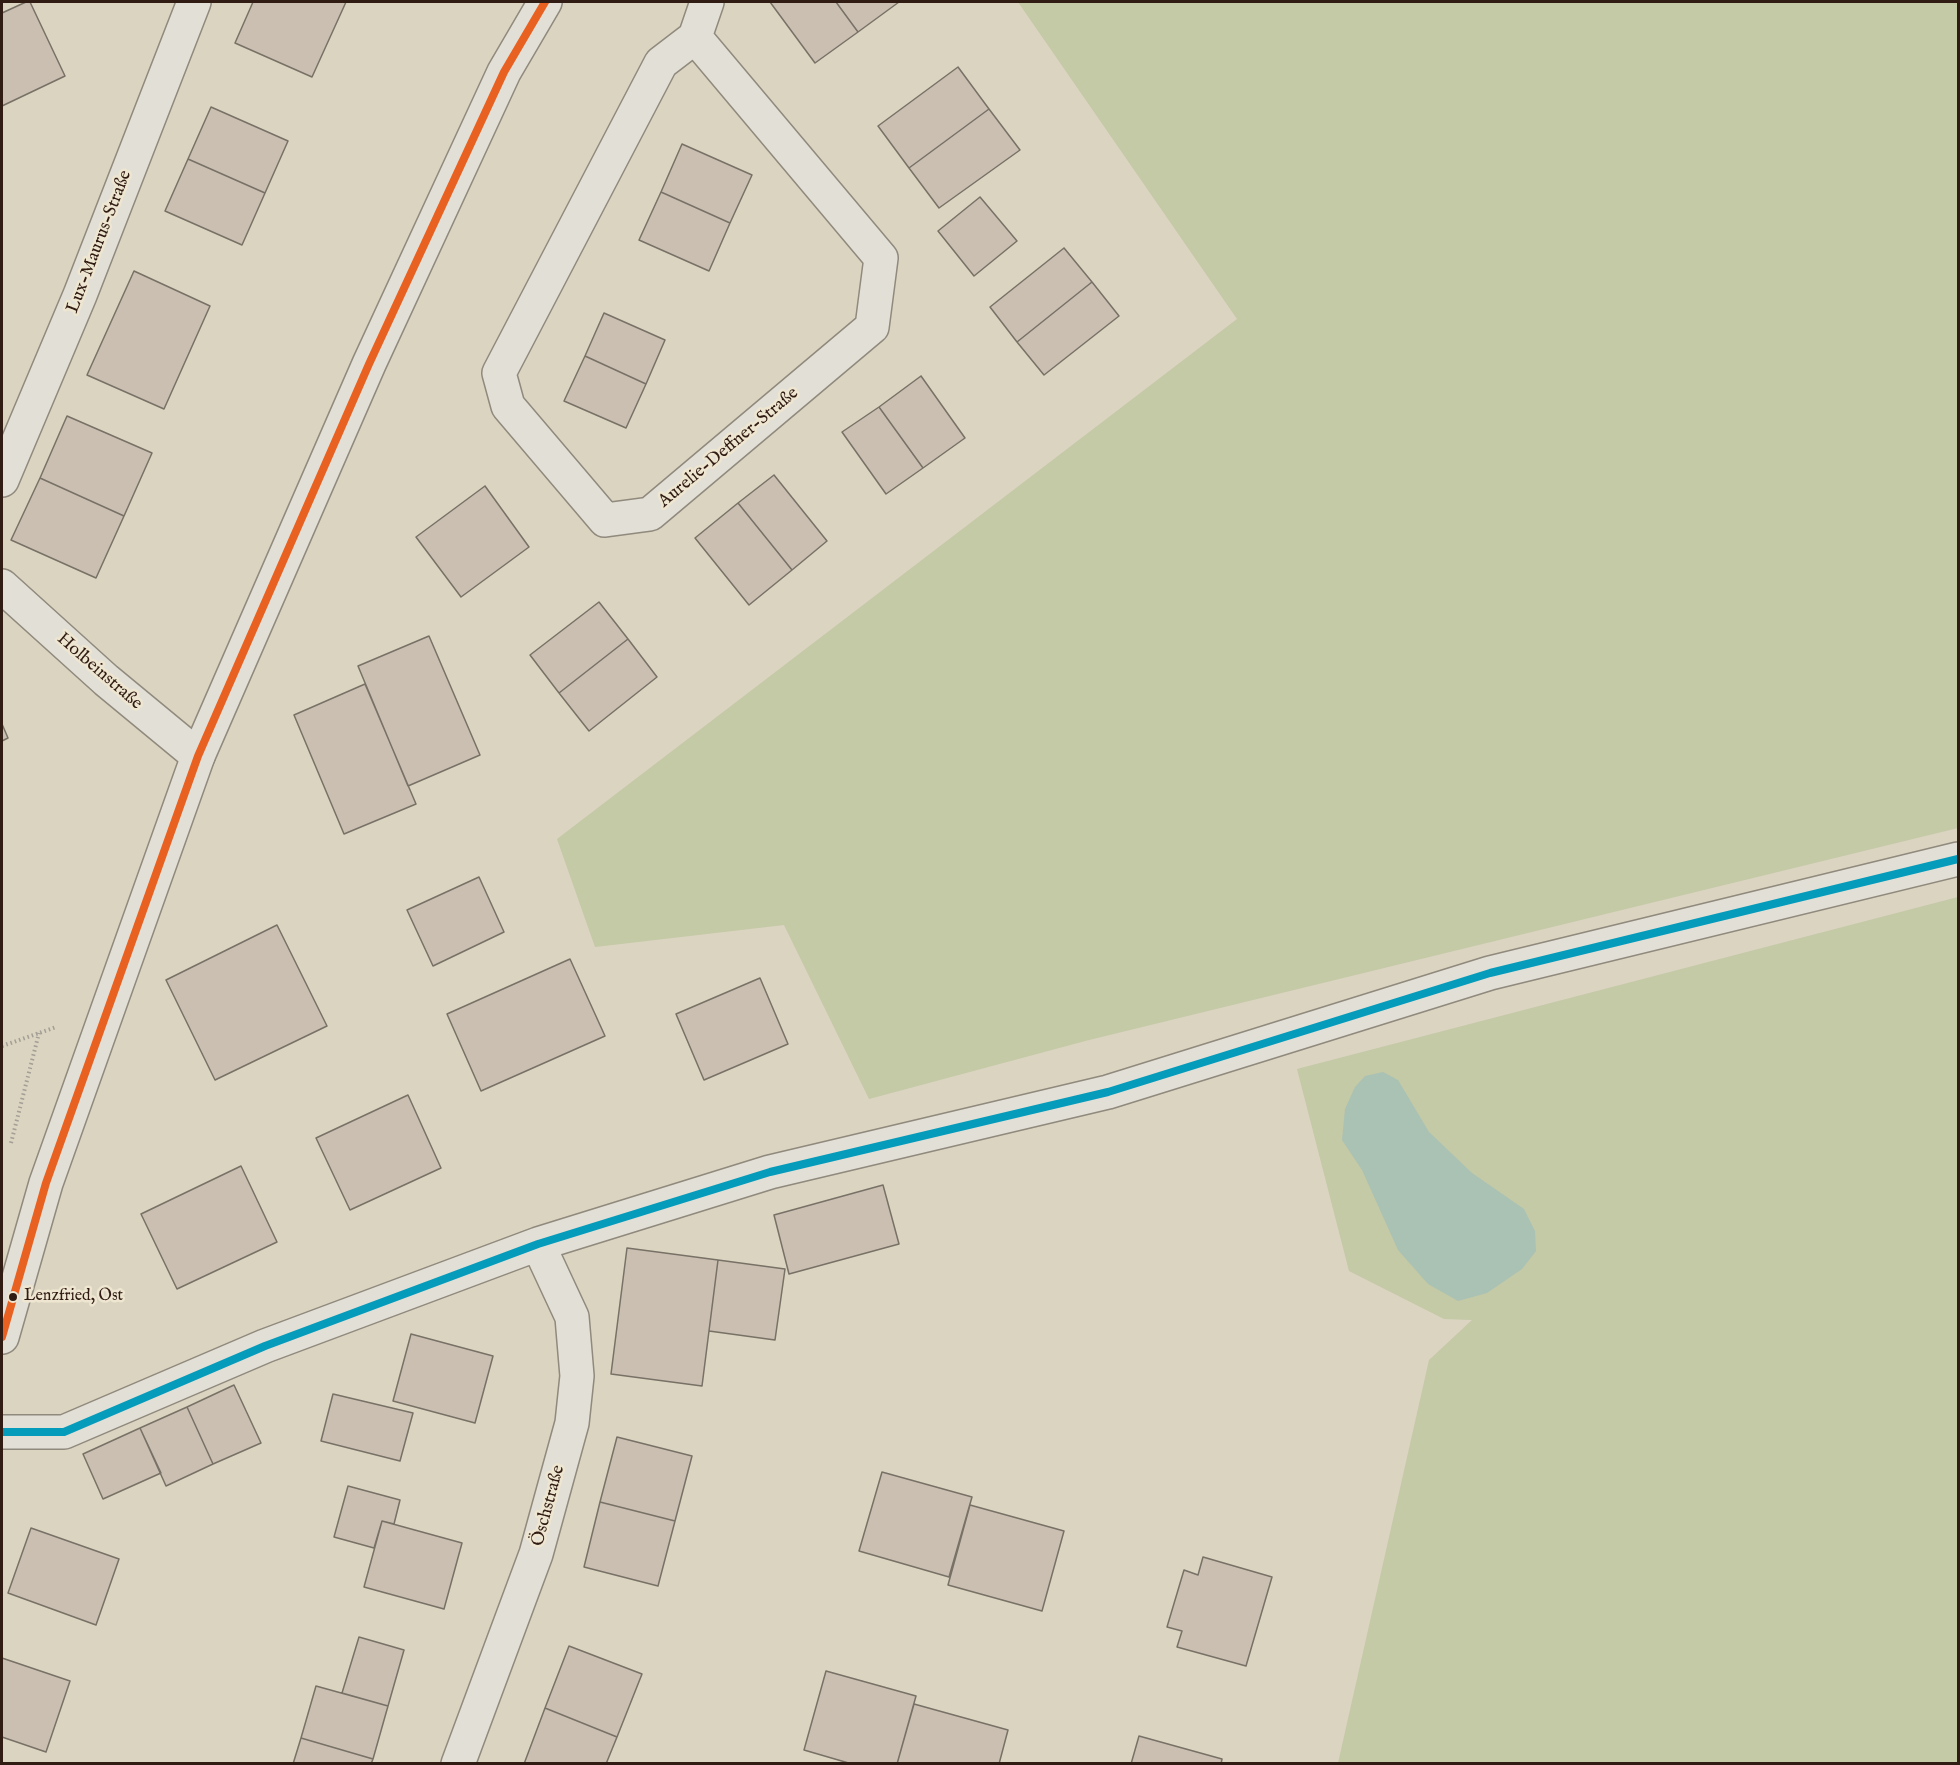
<!DOCTYPE html>
<html>
<head>
<meta charset="utf-8">
<style>
	body { margin:0 }
	#map { position:relative; width:1960px; height:1765px; overflow:hidden; background:#dad4c0; font-family:"IM FELL English",serif }
	canvas { display:block }
	.frame { position:absolute; inset:0; border:3px solid #311c14; pointer-events:none }
</style>
</head>
<body>
<div id="map">
<canvas width="1960" height="1765"></canvas>
<div class="frame"></div>
</div>
<script>
const g = document.querySelector('canvas').getContext('2d');
g.lineJoin = 'round';
function paint(path, color) { g.fillStyle = color; g.fill(path, 'evenodd'); }
const poly = rows => new Path2D(rows.map(r => 'M' + r).join(''));
function stroke(path, color, width, dash) { g.strokeStyle = color; g.lineWidth = width; g.lineCap = dash ? 'butt' : 'round'; g.setLineDash(dash || []); g.stroke(path); }
function label(font, color, halo, rows, align = 'center') {
  g.font = font + ' "IM FELL English",serif'; g.lineWidth = 5; g.setLineDash([]); g.textBaseline = 'middle'; g.strokeStyle = halo; g.fillStyle = color; for (const [text, x, y, turn = 0] of rows) {
    g.save(); g.translate(x, y); g.rotate((+turn || 0) * Math.PI / 180); g.textAlign = isNaN(turn) ? turn : align; if (halo) g.strokeText(text, 0, 0); g.fillText(text, 0, 0); g.restore();
  }
}
paint(poly([
	[1018,2,1958,2,1958,828,1089,1040,869,1099,784,925,595,947,557,839,1237,319],
	[1958,897,1958,1763,1338,1763,1429,1360,1472,1320,1444,1319,1349,1271,1297,1069]
]), '#c4c9a6');
paint(poly([
	[1383,1072,1398,1080,1429,1132,1472,1173,1524,1209,1535,1231,1536,1251,1522,1269,1487,1293,1458,1301,1428,1284,1398,1250,1362,1170,1342,1140,1345,1109,1355,1087,1365,1076]
]), '#aac2b4');
const building = poly([
	[26,2,30,2,65,76,2,106,2,13,26,2],
	[253,2,346,2,312,77,235,43,253,2],
	[770,2,836,2,858,32,815,63,770,2],
	[836,2,899,2,858,32,836,2],
	[958,67,989,109,909,168,878,126,958,67],
	[211,107,288,141,265,193,188,159,211,107],
	[989,109,1020,150,939,208,909,168,989,109],
	[682,144,752,175,730,223,661,192,682,144],
	[188,159,265,193,242,245,165,211,188,159],
	[661,192,730,223,709,271,639,240,661,192],
	[980,197,1017,241,974,276,938,231,980,197],
	[1064,248,1092,282,1017,342,990,307,1064,248],
	[134,271,210,306,164,409,87,375,134,271],
	[1092,282,1119,316,1044,375,1017,342,1092,282],
	[604,313,665,340,646,384,585,356,604,313],
	[585,356,646,384,626,428,564,401,585,356],
	[921,376,965,438,923,468,879,407,921,376],
	[879,407,923,468,886,494,842,432,879,407],
	[67,416,152,453,124,516,40,478,67,416],
	[774,475,827,541,792,570,738,503,774,475],
	[40,478,124,516,96,578,11,540,40,478],
	[485,486,529,547,461,597,416,537,485,486],
	[738,503,792,570,749,605,695,538,738,503],
	[599,602,628,639,559,693,530,655,599,602],
	[429,636,480,755,408,786,358,666,429,636],
	[628,639,657,677,589,731,559,693,628,639],
	[365,684,416,804,344,834,294,715,365,684],
	[2,724,8,738,2,741,2,724],
	[479,877,504,932,433,966,407,910,479,877],
	[277,925,327,1026,215,1080,166,980,277,925],
	[570,959,605,1036,481,1091,447,1014,570,959],
	[760,978,788,1044,704,1080,676,1014,760,978],
	[408,1095,441,1168,350,1210,316,1138,408,1095],
	[241,1166,277,1242,177,1289,141,1214,241,1166],
	[883,1185,899,1244,789,1274,774,1215,883,1185],
	[627,1248,718,1260,702,1386,611,1374,627,1248],
	[718,1260,785,1269,775,1340,709,1331,718,1260],
	[411,1334,493,1356,475,1423,393,1401,411,1334],
	[234,1385,261,1443,213,1464,187,1407,234,1385],
	[333,1394,413,1413,400,1461,321,1441,333,1394],
	[187,1407,213,1464,166,1486,140,1428,187,1407],
	[140,1428,161,1473,103,1499,83,1454,140,1428],
	[617,1437,692,1456,675,1521,600,1502,617,1437],
	[882,1472,972,1497,949,1577,859,1551,882,1472],
	[348,1486,400,1500,394,1524,382,1521,374,1548,334,1537,348,1486],
	[600,1502,675,1521,658,1586,584,1567,600,1502],
	[970,1505,1064,1531,1042,1611,948,1585,970,1505],
	[382,1521,462,1543,444,1609,364,1587,382,1521],
	[31,1528,119,1559,96,1625,8,1593,31,1528],
	[1203,1557,1272,1577,1246,1666,1177,1647,1182,1631,1167,1627,1184,1570,1198,1575,1203,1557],
	[359,1637,404,1650,388,1706,342,1693,359,1637],
	[569,1646,642,1674,617,1737,545,1708,569,1646],
	[2,1658,70,1681,46,1752,2,1737,2,1658],
	[826,1671,916,1696,897,1764,852,1764,804,1750,826,1671],
	[316,1686,388,1706,373,1759,301,1738,316,1686],
	[914,1704,1008,1730,999,1764,897,1764,914,1704],
	[545,1708,617,1737,606,1764,524,1764,545,1708],
	[1139,1736,1222,1759,1221,1764,1131,1764,1139,1736],
	[301,1738,373,1759,371,1764,293,1764,301,1738]
]);
paint(building, '#cbbfb2');
stroke(building, '#787166', 1.5);
const minor = poly([
	[695,37,881,258,872,327,650,514,605,520,508,406,499,373,661,63,695,37,707,2],
	[2,480,80,295,194,2],
	[2,586,106,680,198,756],
	[2,1432,64,1432,265,1346,538,1244,770,1172,1108,1092,1490,973,1958,859],
	[458,1764,536,1554,572,1423,577,1376,572,1317,538,1244]
]);
const tertiary = poly([
	[2,1337,46,1183,198,756,369,364,504,72,545,2]
]);
stroke(minor, '#90897d', 36);
stroke(tertiary, '#90897d', 36);
stroke(poly([
	[2,1046,56,1027],
	[11,1143,39,1033]
]), '#a39e96', 4, [1.5, 3]);
stroke(minor, '#e2dfd6', 33);
stroke(tertiary, '#e2dfd6', 33);
stroke(poly([
	[2,1337,46,1183,198,756,369,364,504,72,545,2]
]), '#e86121', 8);
stroke(poly([
	[2,1432,64,1432,265,1346,538,1244,770,1172,1108,1092,1490,973,1958,859]
]), '#059bbb', 8);
for (const [x, y, r, color] of [
	[13,1297,5,"#311c14"]
]) { const dot = new Path2D(); dot.arc(x, y, r, 0, 2 * Math.PI); g.fillStyle = color; g.fill(dot); stroke(dot, '#eee6d0', 2); }
label('16px', '#311c14', '#eee6d0', [
	["Lenzfried, Ost",24,1297]
], 'left');
label('18px', '#311c14', '#eee6d0', [
	["Lux-Maurus-Straße",100,242,-69],
	["Aurelie-Deffner-Straße",729,448,-40],
	["Holbeinstraße",99,672,41],
	["Öschstraße",549,1506,-75]
]);
</script>
</body>
</html>
